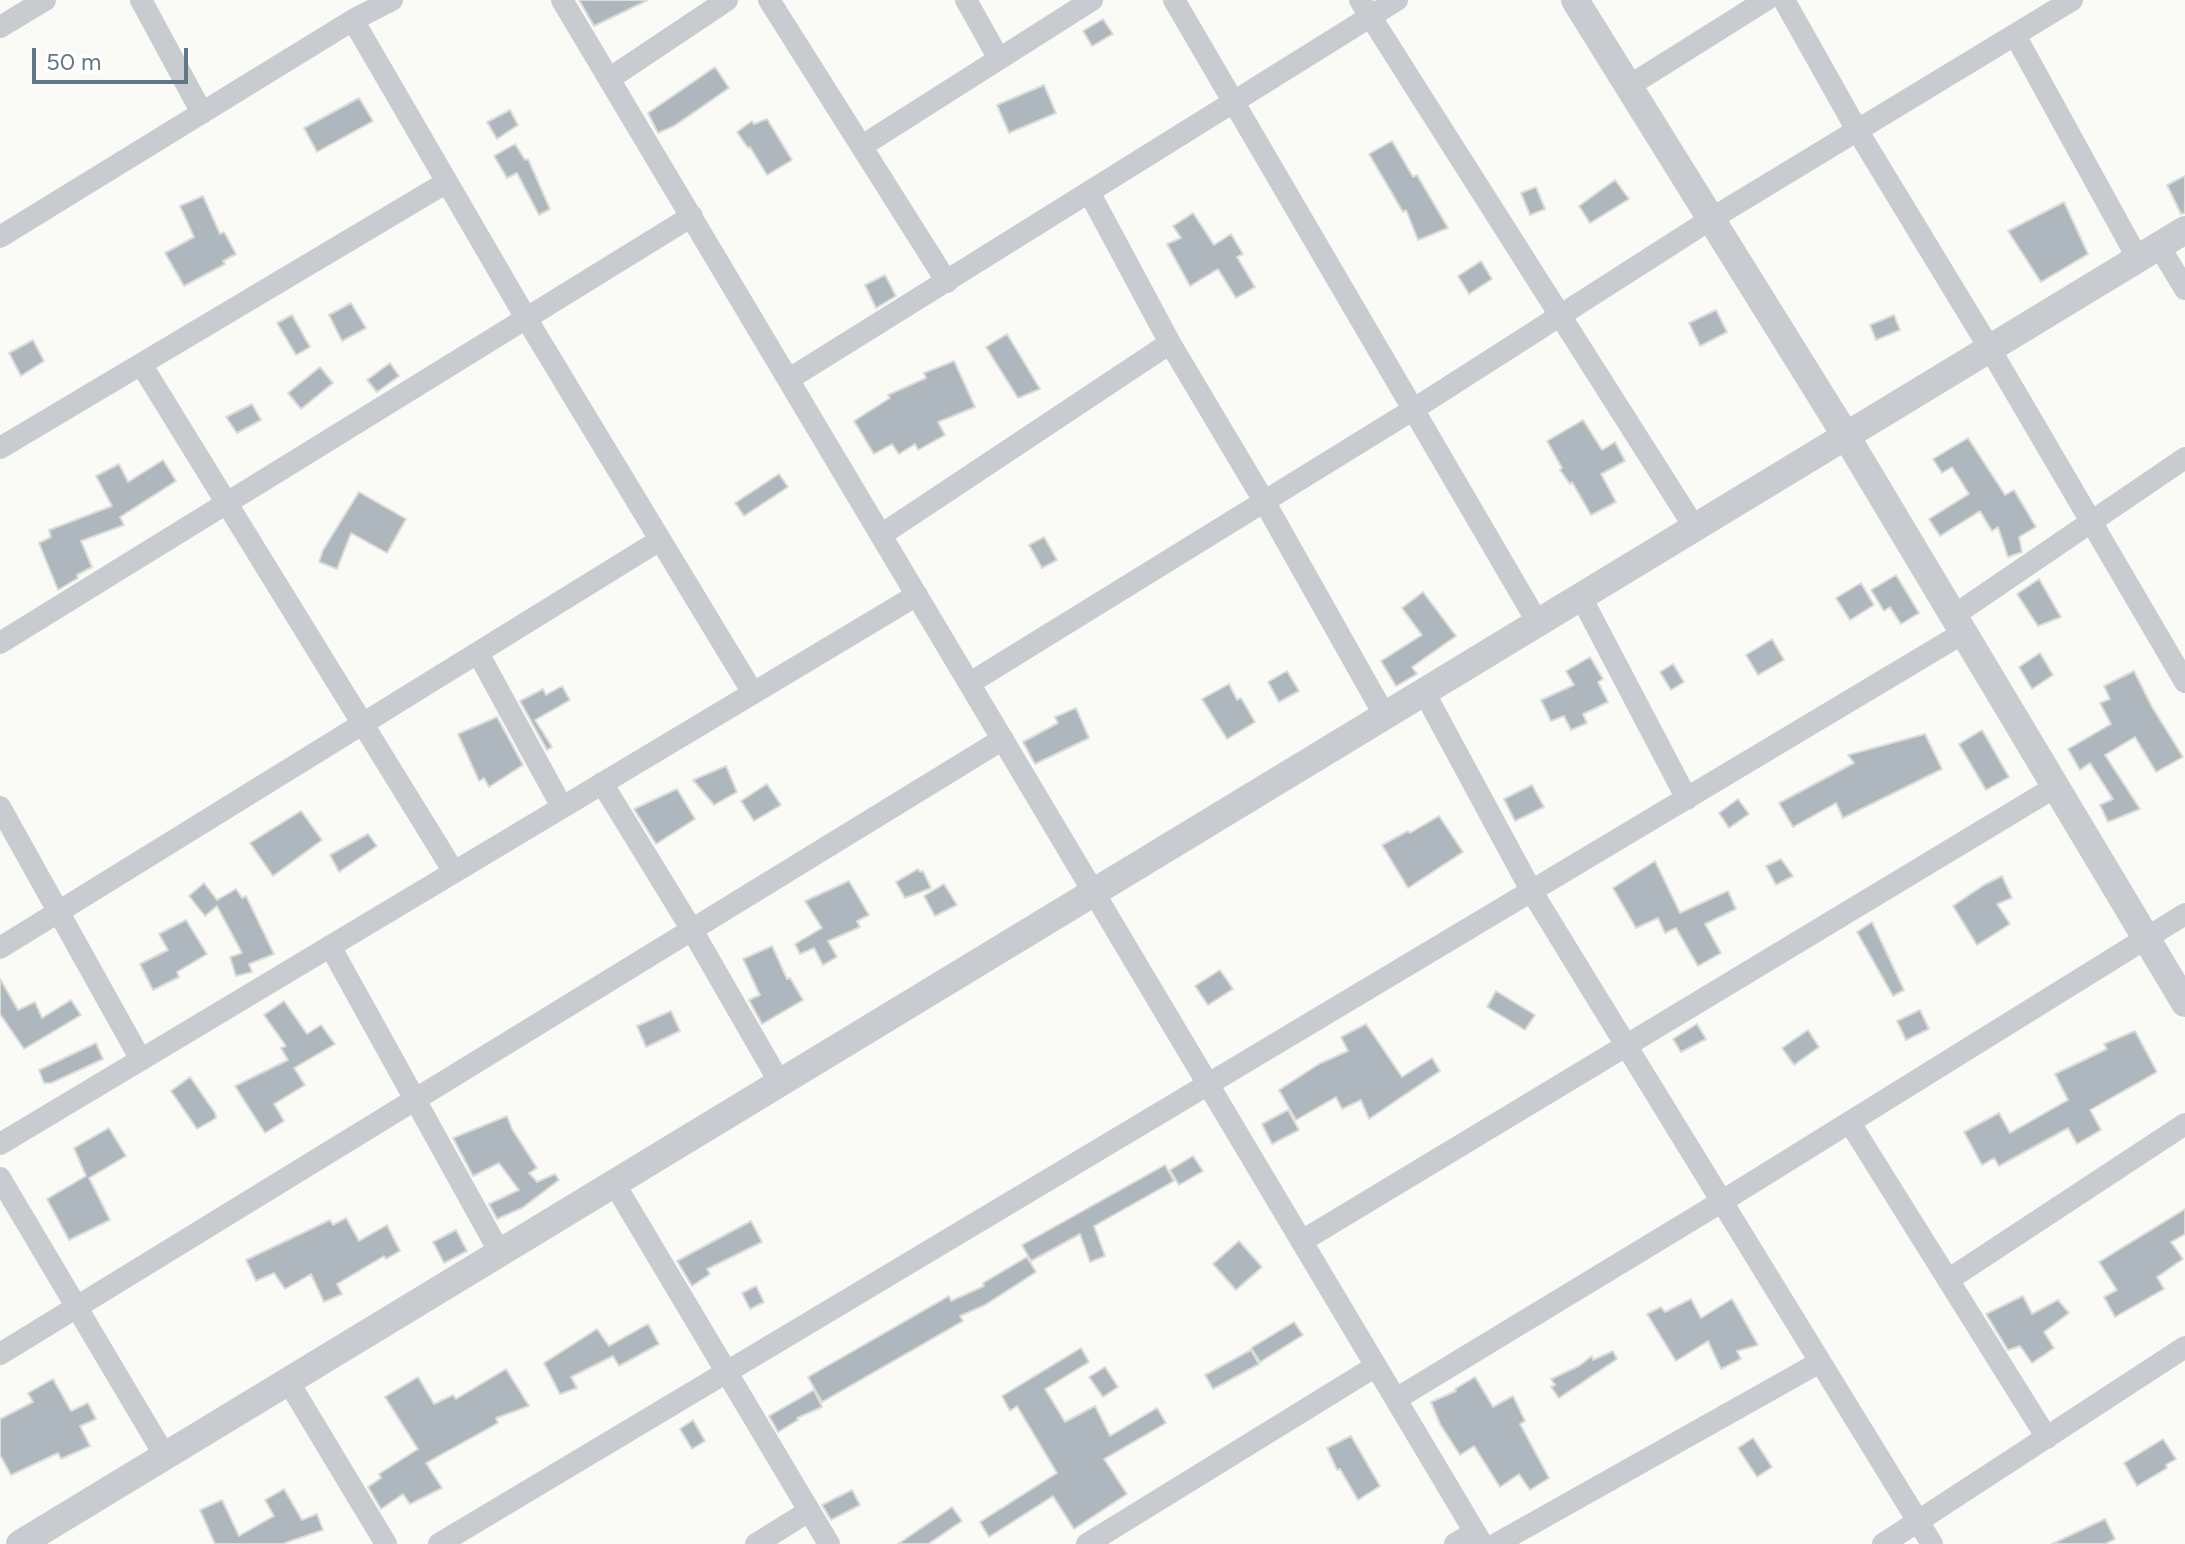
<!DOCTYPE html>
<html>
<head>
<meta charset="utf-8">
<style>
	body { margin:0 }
	#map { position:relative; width:2185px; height:1544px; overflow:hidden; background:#fafaf7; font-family:Figtree,sans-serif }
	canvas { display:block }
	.scale { position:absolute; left:32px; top:48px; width:156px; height:36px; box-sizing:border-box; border:4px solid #627685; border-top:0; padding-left:10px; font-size:24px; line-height:28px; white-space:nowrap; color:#627685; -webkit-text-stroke:6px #fff; paint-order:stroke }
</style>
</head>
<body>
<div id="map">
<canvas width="2185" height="1544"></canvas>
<div class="scale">50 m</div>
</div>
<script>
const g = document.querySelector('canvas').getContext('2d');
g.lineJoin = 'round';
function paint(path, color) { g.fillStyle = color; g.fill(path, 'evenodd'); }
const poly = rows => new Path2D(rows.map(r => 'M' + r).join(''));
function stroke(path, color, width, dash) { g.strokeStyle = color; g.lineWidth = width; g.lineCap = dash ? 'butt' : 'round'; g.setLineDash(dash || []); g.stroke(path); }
const building = poly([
	[579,0,648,0,594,26,579,0],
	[1103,19,1113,34,1092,46,1083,31,1103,19],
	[715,67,729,88,674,126,658,133,648,113,715,67],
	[1044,85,1056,113,1009,133,997,105,1044,85],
	[359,98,373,121,317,152,304,128,359,98],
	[510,110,518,125,497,139,487,122,510,110],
	[767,119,792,160,767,175,750,147,748,148,737,132,752,121,754,124,767,119],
	[1392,141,1413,177,1417,175,1448,228,1418,240,1406,210,1403,212,1369,154,1392,141],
	[515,144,525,160,528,159,550,209,539,215,517,173,507,178,494,156,515,144],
	[2185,176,2185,213,2181,214,2167,185,2185,176],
	[1615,180,1629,199,1590,223,1579,206,1615,180],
	[1536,187,1545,209,1530,215,1521,193,1536,187],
	[203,196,220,234,224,232,236,254,223,261,225,264,184,286,165,253,194,237,180,206,203,196],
	[2064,202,2088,254,2041,282,2008,231,2064,202],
	[1193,213,1214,245,1231,234,1243,254,1237,257,1255,287,1236,298,1218,269,1190,286,1167,244,1181,238,1173,226,1193,213],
	[1481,261,1492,279,1469,294,1458,276,1481,261],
	[885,275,896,296,876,308,865,285,885,275],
	[351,303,366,328,342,341,329,315,351,303],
	[1716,310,1727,332,1700,346,1689,323,1716,310],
	[292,315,310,347,296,355,277,323,292,315],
	[1894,315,1900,330,1876,340,1870,325,1894,315],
	[1007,334,1040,389,1018,398,986,347,1007,334],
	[33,340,44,361,21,376,9,353,33,340],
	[954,361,975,407,938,422,945,435,918,450,915,444,899,454,892,444,874,454,854,421,890,398,888,395,926,378,924,373,954,361],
	[390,363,399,376,377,392,367,380,390,363],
	[320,367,333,383,301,409,288,393,320,367],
	[252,404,261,420,237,433,226,417,252,404],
	[1583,420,1602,450,1615,442,1625,461,1601,474,1616,502,1591,515,1572,482,1570,484,1560,470,1562,468,1547,441,1583,420],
	[1968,438,2005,495,2014,490,2036,527,2019,537,2022,552,2008,557,1998,527,1992,531,1980,511,1940,536,1929,519,1969,494,1952,467,1942,473,1933,459,1968,438],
	[163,460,176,481,120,517,124,525,81,541,92,567,77,575,78,578,58,590,39,543,51,537,49,530,112,506,96,476,119,464,128,482,163,460],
	[779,474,788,487,744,516,735,503,779,474],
	[359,492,406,519,387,553,351,533,337,569,319,562,323,550,359,492],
	[1044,537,1057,560,1042,568,1029,545,1044,537],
	[1896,575,1919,613,1901,624,1890,607,1884,611,1871,590,1896,575],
	[2039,579,2061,617,2038,626,2017,594,2039,579],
	[1861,583,1874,605,1850,620,1836,598,1861,583],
	[1423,592,1456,636,1412,667,1417,674,1396,686,1381,661,1422,635,1402,608,1423,592],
	[1772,639,1784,660,1758,675,1746,655,1772,639],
	[2040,653,2053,675,2032,689,2019,667,2040,653],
	[1590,657,1603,679,1598,682,1608,702,1583,714,1587,723,1571,730,1564,716,1551,721,1541,700,1574,685,1566,671,1590,657],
	[1673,664,1684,682,1671,690,1660,672,1673,664],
	[1287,671,1299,691,1279,702,1268,682,1287,671],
	[2134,671,2152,707,2183,757,2156,772,2135,737,2105,755,2140,809,2108,822,2100,805,2113,799,2090,763,2080,770,2068,749,2111,724,2100,703,2110,699,2104,686,2134,671],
	[1229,684,1237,700,1241,698,1255,722,1227,739,1202,699,1229,684],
	[562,686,570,700,535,720,552,747,547,750,520,701,543,689,546,695,562,686],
	[1076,708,1089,738,1035,764,1023,742,1058,723,1055,717,1076,708],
	[497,717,523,765,489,787,484,778,479,781,458,734,497,717],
	[1982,730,2009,777,1986,790,1959,744,1982,730],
	[1925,734,1942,769,1843,818,1836,803,1793,827,1779,803,1854,763,1848,755,1925,734],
	[726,766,737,792,714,805,693,780,726,766],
	[767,784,781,805,754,821,741,801,767,784],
	[1532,785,1544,807,1515,821,1504,799,1532,785],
	[677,789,695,819,656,844,634,809,677,789],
	[1738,799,1749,814,1729,828,1719,813,1738,799],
	[301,811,322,840,273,876,250,843,301,811],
	[1439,816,1463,852,1408,888,1382,845,1408,831,1410,833,1439,816],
	[368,834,377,846,339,872,330,855,368,834],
	[1781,859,1793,876,1776,885,1766,866,1781,859],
	[1655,861,1680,913,1728,891,1736,909,1705,924,1721,953,1698,966,1676,928,1665,933,1658,918,1636,928,1613,888,1655,861],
	[918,869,920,872,923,871,931,888,905,898,896,882,918,869],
	[2002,876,2012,898,1997,904,2010,924,1977,945,1953,906,1984,885,2002,876],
	[849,881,869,915,857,921,860,927,828,941,837,957,823,965,814,948,800,954,795,944,822,928,805,901,849,881],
	[204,883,217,900,236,889,242,898,246,896,274,954,249,964,252,972,236,976,230,957,242,953,217,906,205,916,189,896,204,883],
	[944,884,957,905,935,916,924,896,944,884],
	[186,920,207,954,177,972,179,977,153,990,140,964,168,950,159,934,186,920],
	[1872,922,1904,990,1893,996,1857,932,1872,922],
	[772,946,787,979,790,978,803,1000,762,1024,749,1000,760,995,743,959,772,946],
	[1220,970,1233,989,1208,1005,1195,986,1220,970],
	[0,979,18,1010,35,1002,42,1018,71,1000,81,1015,24,1049,0,1014,0,979],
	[1496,991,1535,1015,1525,1030,1487,1007,1496,991],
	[284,1001,307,1034,321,1025,335,1044,294,1068,305,1085,274,1104,284,1121,265,1133,235,1086,288,1060,281,1048,286,1046,264,1015,284,1001],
	[1920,1010,1929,1029,1906,1040,1897,1021,1920,1010],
	[671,1011,680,1031,646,1047,637,1026,671,1011],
	[1366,1024,1402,1077,1432,1058,1440,1071,1369,1119,1361,1100,1342,1109,1336,1097,1296,1120,1279,1090,1319,1064,1348,1051,1341,1037,1366,1024],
	[1697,1024,1706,1039,1681,1052,1673,1039,1697,1024],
	[1808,1030,1819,1047,1794,1065,1782,1048,1808,1030],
	[2135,1031,2157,1072,2090,1110,2101,1130,2077,1144,2068,1128,1999,1166,1994,1158,1982,1165,1964,1132,1999,1113,2010,1133,2068,1100,2055,1074,2107,1049,2104,1044,2135,1031],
	[96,1043,103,1059,51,1083,44,1083,39,1070,96,1043],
	[190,1077,215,1113,216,1118,197,1129,171,1091,190,1077],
	[1288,1110,1299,1130,1272,1144,1262,1124,1288,1110],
	[507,1116,512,1129,537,1168,529,1173,537,1182,555,1174,559,1180,522,1208,497,1219,489,1204,519,1190,499,1163,473,1176,453,1138,507,1116],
	[109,1128,126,1156,89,1178,110,1220,69,1240,47,1199,86,1176,74,1148,109,1128],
	[1193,1156,1203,1171,1179,1185,1170,1170,1193,1156],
	[1165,1165,1174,1181,1094,1226,1105,1256,1090,1262,1080,1234,1031,1261,1022,1245,1165,1165],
	[2185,1209,2185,1234,2171,1242,2183,1259,2157,1277,2164,1289,2115,1317,2104,1297,2117,1290,2099,1262,2185,1209],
	[346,1218,359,1241,387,1225,400,1251,386,1259,384,1256,337,1284,342,1294,324,1302,311,1274,285,1289,274,1273,256,1281,246,1260,330,1220,333,1225,346,1218],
	[751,1221,762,1242,707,1269,710,1274,692,1286,677,1261,751,1221],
	[456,1230,467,1251,444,1263,433,1242,456,1230],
	[1239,1241,1262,1267,1236,1290,1213,1264,1239,1241],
	[1027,1257,1036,1272,985,1305,960,1316,963,1321,822,1402,808,1377,949,1296,951,1301,984,1286,983,1283,1027,1257],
	[756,1286,764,1302,750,1309,742,1293,756,1286],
	[2023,1296,2032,1314,2058,1300,2069,1313,2044,1332,2054,1348,2032,1363,2020,1346,2008,1350,1986,1314,2023,1296],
	[1691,1299,1701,1318,1732,1299,1758,1345,1737,1351,1741,1359,1721,1369,1708,1341,1676,1361,1647,1314,1661,1307,1665,1312,1691,1299],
	[1294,1322,1303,1335,1260,1362,1251,1348,1294,1322],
	[648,1324,659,1344,619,1366,613,1356,571,1377,577,1388,560,1394,544,1363,597,1329,609,1346,648,1324],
	[1081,1348,1089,1362,1045,1389,1065,1422,1095,1406,1110,1436,1157,1408,1166,1423,1104,1459,1127,1494,1074,1529,1053,1496,989,1537,980,1522,1057,1473,1017,1406,1010,1411,1002,1396,1081,1348],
	[1251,1350,1259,1364,1213,1389,1205,1375,1251,1350],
	[1613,1351,1617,1359,1559,1398,1551,1387,1555,1385,1551,1379,1579,1366,1592,1356,1593,1360,1613,1351],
	[1105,1367,1118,1387,1103,1397,1089,1377,1105,1367],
	[506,1369,529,1406,496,1418,498,1423,426,1463,442,1488,410,1504,403,1494,381,1509,368,1487,381,1478,379,1474,418,1449,385,1397,418,1377,434,1404,453,1395,456,1399,506,1369],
	[1475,1377,1493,1407,1513,1396,1525,1421,1520,1424,1549,1478,1530,1490,1519,1474,1500,1487,1474,1446,1460,1455,1440,1424,1431,1402,1456,1391,1455,1389,1475,1377],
	[53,1379,71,1411,88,1403,96,1419,80,1426,90,1446,61,1459,58,1453,11,1475,0,1455,0,1419,33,1402,28,1393,53,1379],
	[814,1390,822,1407,797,1418,798,1420,778,1432,769,1416,814,1390],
	[693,1420,705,1441,692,1449,680,1429,693,1420],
	[1351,1436,1380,1486,1358,1500,1340,1469,1337,1470,1327,1448,1351,1436],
	[1753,1438,1772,1467,1757,1477,1738,1448,1753,1438],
	[2163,1439,2176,1459,2166,1465,2167,1468,2137,1486,2124,1463,2163,1439],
	[284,1489,302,1520,317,1514,323,1530,282,1544,215,1544,200,1510,222,1500,239,1536,274,1516,265,1500,284,1489],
	[852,1490,860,1505,831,1520,822,1505,852,1490],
	[952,1507,962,1521,928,1544,898,1544,952,1507],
	[2105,1519,2115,1539,2105,1544,2052,1544,2105,1519]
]);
paint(building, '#adb7bd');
stroke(building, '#dcdcd9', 2);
stroke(poly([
	[141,0,202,113],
	[562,0,1482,1544],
	[769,0,947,282],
	[966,0,999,59],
	[1174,0,1538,623],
	[1360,0,1695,528],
	[1784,0,1857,130,1990,349,2185,682],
	[353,20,526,318,753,693],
	[0,27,45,0],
	[2015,35,2138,259],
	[609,79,727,0],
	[1629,86,1766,0],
	[862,146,1092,0],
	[1089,192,1170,343,1264,501,1385,716],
	[0,237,353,20,392,0],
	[2159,246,2185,289],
	[141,364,454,872],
	[789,379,1397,0],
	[0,448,447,182],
	[881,535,1170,343],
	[1581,597,1687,799],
	[1953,616,2185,458],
	[0,643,692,216],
	[478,653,562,807],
	[970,683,1414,409,1711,219,2072,0],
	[1424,692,1532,892,1932,1544],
	[602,783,692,930,780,1083],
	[0,807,141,1060],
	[330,946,500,1253],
	[0,948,660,540],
	[1850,1123,2047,1438],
	[0,1144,917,595],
	[0,1178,165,1456],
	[614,1183,829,1544],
	[1302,1241,2055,787],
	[1948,1280,2185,1124],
	[0,1354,1003,739],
	[288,1381,386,1544],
	[1396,1399,1721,1202,2185,914],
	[439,1544,1963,633],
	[756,1544,809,1511],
	[1087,1544,1376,1366],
	[1455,1544,1475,1532],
	[1496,1544,1820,1362],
	[1883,1544,2185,1347]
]), '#c8ccd0', 22);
stroke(poly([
	[1575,0,1846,436,2185,1003],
	[20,1544,2185,230]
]), '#c8ccd0', 28);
</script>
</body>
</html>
